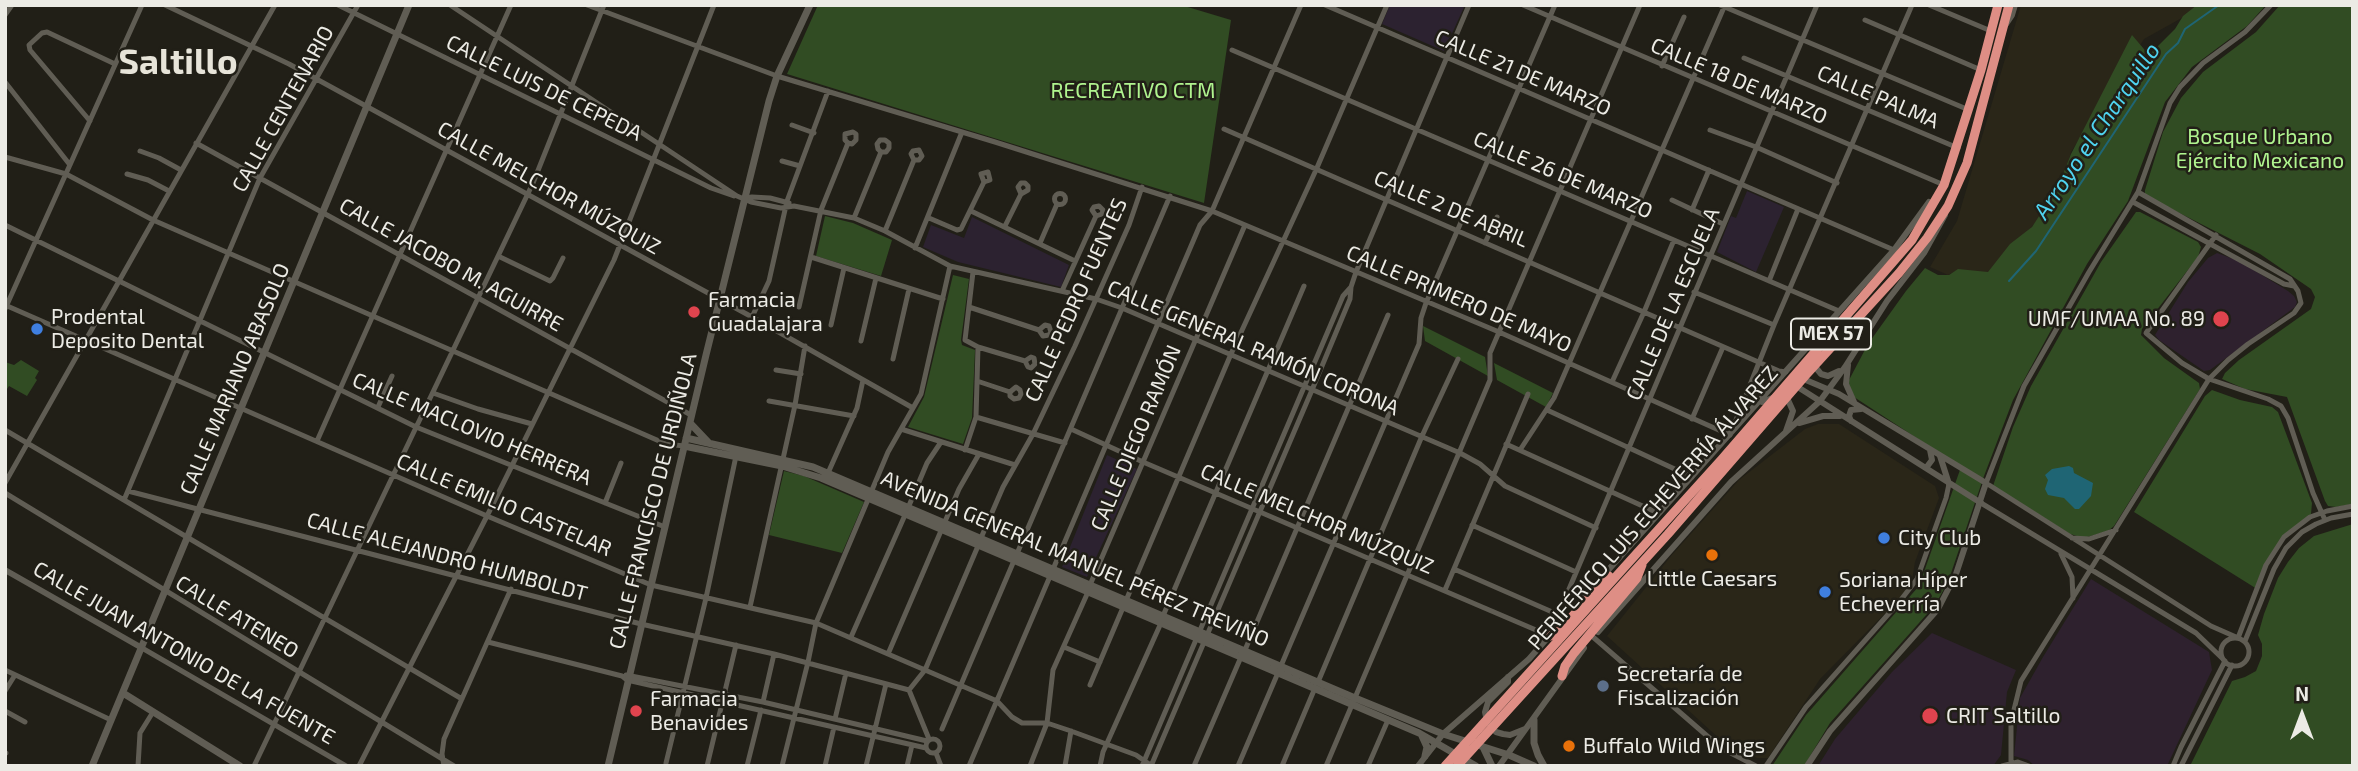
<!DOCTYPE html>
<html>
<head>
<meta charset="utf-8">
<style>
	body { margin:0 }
	#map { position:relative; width:2358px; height:771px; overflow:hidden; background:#211f17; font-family:"Exo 2",sans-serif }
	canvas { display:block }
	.frame { position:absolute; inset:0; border:7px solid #ecebe5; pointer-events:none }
	.north { position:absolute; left:2267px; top:680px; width:70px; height:70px; -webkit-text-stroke:5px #211f17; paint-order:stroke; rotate:0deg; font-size:19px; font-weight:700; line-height:28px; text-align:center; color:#ecebe5 }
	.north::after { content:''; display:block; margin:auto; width:24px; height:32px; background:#ecebe5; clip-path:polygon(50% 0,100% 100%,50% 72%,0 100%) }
</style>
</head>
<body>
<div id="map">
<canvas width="2358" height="771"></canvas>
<div class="frame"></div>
<div class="north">N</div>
</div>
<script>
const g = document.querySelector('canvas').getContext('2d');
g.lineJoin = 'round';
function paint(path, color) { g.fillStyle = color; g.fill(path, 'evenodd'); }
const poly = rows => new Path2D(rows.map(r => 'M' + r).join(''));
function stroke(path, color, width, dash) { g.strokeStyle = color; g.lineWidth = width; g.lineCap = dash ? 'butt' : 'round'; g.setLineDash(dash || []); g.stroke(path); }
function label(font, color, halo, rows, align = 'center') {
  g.font = font + ' "Exo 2",sans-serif'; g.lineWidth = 5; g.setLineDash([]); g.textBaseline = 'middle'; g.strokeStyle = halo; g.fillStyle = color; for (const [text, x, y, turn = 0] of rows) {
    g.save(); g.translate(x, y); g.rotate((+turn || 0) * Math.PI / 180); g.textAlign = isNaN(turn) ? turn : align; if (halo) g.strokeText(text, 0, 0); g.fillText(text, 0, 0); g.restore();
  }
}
paint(poly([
	[2021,5,2205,5,2144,39,2071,152,2063,184,2036,222,1989,277,1958,270,1948,275,1930,267,1957,221],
	[1818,424,1839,424,1935,486,1939,498,1915,562,1911,587,1820,679,1768,758,1757,758,1722,741,1607,636,1671,556,1739,480,1805,429]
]), '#2a2618');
paint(poly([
	[1390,5,1465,5,1444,51,1382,24],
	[1747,191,1784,207,1756,272,1717,252,1731,216,1736,218],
	[972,217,1069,265,1061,287,958,262,923,247,931,225,964,238],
	[1107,455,1137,469,1087,577,1062,567]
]), '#2c2230');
paint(poly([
	[2217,253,2239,261,2288,291,2294,296,2297,302,2295,307,2210,370,2204,371,2159,340,2155,335,2188,282,2208,258],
	[2091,579,2209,652,2212,670,2167,766,2035,766,2028,760,2014,756,2020,698,2043,657],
	[1932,633,2016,670,2007,692,2001,755,1993,766,1818,766,1835,739,1892,672]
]), '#2e212e');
paint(poly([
	[818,5,1181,5,1231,20,1204,203,787,74],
	[2197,5,2266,5,2247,26,2192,67,2165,102,2128,201,2087,264,2013,400,1984,476,1948,582,1935,605,1830,723,1804,766,1772,766,1806,715,1919,586,1961,467,1854,397,1849,385,1849,380,1868,344,1906,291,1925,268,1938,275,1949,275,1958,269,1988,272,2010,244,2032,227,2058,187,2071,154,2132,35,2149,55,2175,29,2183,16],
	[2280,5,2353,5,2353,504,2336,507,2328,506,2325,501,2287,397,2245,389,2222,379,2225,373,2239,360,2311,309,2315,297,2311,289,2260,254,2150,198,2145,194,2145,190,2163,132,2181,98,2203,72,2256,32],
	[2136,212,2140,212,2198,242,2201,247,2198,257,2142,329,2141,335,2164,358,2199,383,2200,389,2114,526,2108,531,2084,538,2070,534,1993,486,2013,427,2031,386,2101,262],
	[825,216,853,223,892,240,881,276,816,256],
	[953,275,969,279,961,340,962,345,975,350,972,418,963,444,908,427,924,397],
	[1423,326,1485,357,1488,376,1425,341],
	[21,360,39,371,35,378,37,380,27,396,9,386,5,392,5,362,14,365],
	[1494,363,1553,393,1546,407,1497,380],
	[2212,390,2240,400,2272,407,2278,412,2312,503,2311,514,2278,544,2257,589,2134,512,2205,396],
	[784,471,804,476,864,502,842,553,769,535],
	[2353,524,2353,766,2190,766,2232,681,2245,677,2256,671,2262,656,2262,644,2258,635,2264,614,2278,578,2288,562,2299,548,2314,536]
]), '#314c23');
paint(poly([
	[2069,466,2073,468,2074,473,2093,483,2091,496,2079,509,2075,509,2064,498,2048,495,2045,489,2048,480,2045,475,2052,469]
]), '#1f6574');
stroke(poly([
	[2009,281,2036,251,2166,54,2178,43,2185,29,2219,5]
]), '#1f6574', 2);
stroke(poly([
	[165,5,289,64,752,317,913,408],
	[338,5,711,188,734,196],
	[450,5,737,196,751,202,781,208,794,206,854,218,885,231,950,266,1096,299,1122,308,1460,453,1480,464,1505,486,1596,528],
	[587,5,777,76,995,142,1212,211,1499,332,1730,435,1774,325,1912,5],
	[1325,5,1894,250],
	[1523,5,1944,185],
	[1720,5,1969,110],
	[1929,5,1991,31],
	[5,15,12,5],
	[1865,20,1981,70],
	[1232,50,1839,311],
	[1744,58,1958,148],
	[1662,66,1684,17],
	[5,82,70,165],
	[90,121,30,50,29,45,42,33,47,32,115,64],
	[792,125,814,133],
	[1224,129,1779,371,1786,372],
	[1710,130,1756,147,1837,183],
	[196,143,691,415],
	[140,151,159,158,181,170],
	[5,157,66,174,153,220,666,444,684,446],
	[782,161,800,166],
	[127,174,148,180,169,191],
	'1054.5 199a5.5 5.5 0 1 1 11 0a5.5 5.5 0 1 1-11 0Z',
	[744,198,752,197,770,198,789,203],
	[1672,200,1723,224],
	[2133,202,2284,284,2294,286],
	[1692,210,1709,170],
	[971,211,1075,261],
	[854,218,881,152,886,152,889,148,889,143,885,140,880,140,877,144,878,149,881,152],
	[929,218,957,230,961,229,984,182,990,180,988,172,981,174,984,182],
	[5,225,416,427,665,527],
	[1005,226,1021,194,1028,190,1028,186,1025,183,1021,183,1018,187,1021,194],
	[885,231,914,160,911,154,913,151,919,150,922,156,919,160,914,160],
	[2216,235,2146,333,2182,363,2209,379,2268,399,2281,406,2288,418,2313,493,2325,520],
	[1040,243,1057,204],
	[1485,243,1497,217],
	[915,248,962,132],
	[498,256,550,281,553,278,563,258],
	[811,257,943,299],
	[973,272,965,340,978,347,1025,361,1028,367,1031,368,1035,364,1034,358,1031,357,1025,361],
	[1769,281,1798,209],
	[1062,291,1096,216,1102,214,1103,210,1099,206,1094,207,1092,210,1096,216],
	[1694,292,1774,325],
	[5,305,487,516,651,585,816,623,997,701,1012,717,1022,723,1047,723,1071,731,1136,755,1152,766],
	[799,307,821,210,848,143,845,140,845,134,853,132,856,134,856,140,852,144,848,143],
	[969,307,1039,330,1043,336,1049,335,1051,332,1049,326,1045,325,1039,330],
	[5,309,142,5],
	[752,317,769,281,787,201,828,91],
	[831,325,844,268],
	[861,341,876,278],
	[893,359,909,289],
	[776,370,801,374],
	[977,381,1010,392,1010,396,1014,399,1019,398,1021,394,1020,390,1016,387,1010,392],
	[1612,382,1644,312,1674,240],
	[433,393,478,409,532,424],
	[769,401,854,416],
	[378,407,392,376],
	[1547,410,1692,477],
	[976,417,1065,443],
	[1692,419,1723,347],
	[901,429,1015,465],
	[1071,429,1143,462,1550,636],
	[5,430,462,699],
	[317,441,511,5],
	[1506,444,1658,513],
	[965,450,976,417,978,347],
	[1520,450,1554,398,1725,5],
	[828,473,857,408,863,380],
	[5,483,275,5],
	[128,491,641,624,774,654,909,690],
	[5,493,454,766],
	[124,500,260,178,358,5],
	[605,503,621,463],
	[1981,503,2196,633,2224,660],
	[908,508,927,463,941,442],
	[1472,525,1576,572],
	[981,538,1003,487,1033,434,1075,346,1129,225,1142,187],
	[2072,538,2089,539,2116,530],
	[2061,554,2072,577,2073,598],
	[1454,569,1566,618],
	[1090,585,1245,225],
	[1445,590,1528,394],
	[750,607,795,405,805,346],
	[1558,615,1817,5],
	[1163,616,1304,286],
	[851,637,905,515],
	[1593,637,1721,748,1756,766],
	[2236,637,2211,626,1986,483,2024,386,2089,272,2138,192,2170,103,2180,87,2203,63,2245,32,2271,5],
	'2221 652a14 14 0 1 1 28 0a14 14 0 1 1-28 0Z',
	[2238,638,2266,565,2284,537,2310,517,2327,511,2353,506],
	[2245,641,2274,569,2286,548,2302,532,2316,524,2331,518,2353,514],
	[488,642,622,676,627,680,926,748],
	[1064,647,1100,662],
	[142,648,346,766],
	[1245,650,1388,315],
	[888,654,959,489,979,454],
	[5,670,111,720],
	[626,675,763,702,927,741],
	[1318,682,1422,436,1458,359],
	[1090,685,1231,354,1316,170,1387,5],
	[909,690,925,670,978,546],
	[909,690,929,739],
	[5,691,15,675],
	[763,702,774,654],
	[5,711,25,722],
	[835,719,846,673],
	[942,729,1170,196],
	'926 746a7 7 0 1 1 14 0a7 7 0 1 1-14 0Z',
	[5,753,6,753],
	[936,753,941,766],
	[2011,762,2011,722,2021,681,2209,379,2228,360,2248,344,2294,313,2301,303,2298,291,2290,279,2138,192],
	[666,763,706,598,736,456],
	[138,766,140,733,153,712],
	[254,766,533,183,604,5],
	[359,766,487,516,614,260,714,5],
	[444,766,442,754,444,739,511,589],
	[707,766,736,645],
	[747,766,761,710],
	[782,766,808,662,816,623,888,452,921,394,950,266],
	[825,766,834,727],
	[866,766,886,684],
	[907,766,912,745],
	[969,766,1200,225,1212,211,1301,5],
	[1030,766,1047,723,1053,670,1088,592],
	[1065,766,1071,731],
	[1100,766,1103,752,1161,623],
	[1142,766,1343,296,1351,287],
	[1151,766,1312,390,1350,299,1351,287,1356,272,1469,5],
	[1194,766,1241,657],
	[1238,766,1419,344,1421,318,1426,303,1555,5],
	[1282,766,1315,688],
	[1326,766,1490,380,1490,353,1640,5],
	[1368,766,1388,720],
	[1766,766,1806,707,1900,601,1917,579,1946,498,1949,484],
	[2002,766,2018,762,2029,766],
	[2173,766,2181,747,2225,661],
	[2181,766,2232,665]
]), '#605d54', 5);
stroke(poly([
	[2006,24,2012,15,2015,5],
	[1812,363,1821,374,1828,376,1839,371],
	[1848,365,1846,384,1854,402],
	[1801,378,1839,394,1986,483,1956,574,1938,609,1830,731,1807,766],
	[1793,384,1981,503],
	[1762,402,1775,397,1788,400,1793,411,1786,431],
	[1851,421,1849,416,1851,410,1861,409],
	[1799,423,1823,416,1840,416],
	[1940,456,1949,484],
	[1926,468,1932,460,1930,450],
	[5,570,142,648],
	[1577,605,1894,250,1929,202],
	[1598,632,1731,482,1820,401,1845,367,1887,301,1924,253,1945,215],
	[1508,677,1508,682,1488,702,1485,712,1487,721,1496,732,1503,734,1510,735,1525,729],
	[1418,766,1443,734,1529,659,1551,634],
	[1499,766,1584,648]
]), '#605d54', 6);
stroke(poly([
	[690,423,708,442],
	[686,438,813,467,1355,698,1443,734,1509,755,1534,766],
	[684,446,782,466,821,478,1419,733,1476,766],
	[123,693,240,766],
	[1534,720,1534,743,1538,755,1544,766],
	[1422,736,1427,747,1425,756],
	[1483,747,1492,766],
	[92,766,409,5],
	[608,766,706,355,769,101,777,76,810,5]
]), '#605d54', 7);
stroke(poly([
	[1550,636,1559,631,1609,576],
	[1562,676,1565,666,1574,653,1637,578,1642,565],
	[1445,766,1722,459,1912,240,1944,185,1981,70,1998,5],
	[1457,766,1668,534,1805,376,1899,273,1927,238,1948,206,1967,163,2009,5]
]), '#de8e85', 9);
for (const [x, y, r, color] of [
	[694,312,7,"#e0444e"],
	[2221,319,9,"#e0444e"],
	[37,329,7,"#3f7fe0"],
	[1884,538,7,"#3f7fe0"],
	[1712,555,7,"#e8710a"],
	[1825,592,7,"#3f7fe0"],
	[1603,686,7,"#5c6f8a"],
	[636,711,7,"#e0444e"],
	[1930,716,9,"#e0444e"],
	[1569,746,7,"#e8710a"]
]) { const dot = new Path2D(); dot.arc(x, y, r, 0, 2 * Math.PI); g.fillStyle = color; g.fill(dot); stroke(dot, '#211f17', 2.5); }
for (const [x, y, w] of [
	[1831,334,80]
]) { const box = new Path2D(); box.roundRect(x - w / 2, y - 15.5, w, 31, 5); g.fillStyle = '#211f17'; g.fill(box); stroke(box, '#ecebe5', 2); }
label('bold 19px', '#ecebe5', null, [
	["MEX 57",1831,334]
]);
label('21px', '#ecebe5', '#211f17', [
	["CALLE 21 DE MARZO",1523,73,23],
	["CALLE 18 DE MARZO",1739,81,23],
	["CALLE LUIS DE CEPEDA",544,88,26],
	["CALLE PALMA",1878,97,23],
	["CALLE CENTENARIO",283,109,-61],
	["CALLE 26 DE MARZO",1563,175,23],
	["CALLE MELCHOR MÚZQUIZ",549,188,29],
	["CALLE 2 DE ABRIL",1451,209,23],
	["CALLE JACOBO M. AGUIRRE",451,265,29],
	["CALLE PRIMERO DE MAYO",1459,299,23],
	["CALLE PEDRO FUENTES",1076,300,-66],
	["CALLE DE LA ESCUELA",1673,304,-67],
	["CALLE GENERAL RAMÓN CORONA",1253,348,23],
	["CALLE MARIANO ABASOLO",235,379,-67],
	["CALLE MACLOVIO HERRERA",472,429,23],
	["CALLE DIEGO RAMÓN",1136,438,-67],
	["CALLE FRANCISCO DE URDIÑOLA",653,501,-76],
	["CALLE EMILIO CASTELAR",504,505,23],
	["PERIFÉRICO LUIS ECHEVERRÍA ÁLVAREZ",1653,508,-49],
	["CALLE MELCHOR MÚZQUIZ",1317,519,23],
	["CALLE ALEJANDRO HUMBOLDT",447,557,15],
	["AVENIDA GENERAL MANUEL PÉREZ TREVIÑO",1075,559,23],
	["CALLE ATENEO",237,617,31],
	["CALLE JUAN ANTONIO DE LA FUENTE",184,653,30]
]);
label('21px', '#b0f48f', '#211f17', [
	["RECREATIVO CTM",1133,91],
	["Bosque Urbano",2260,137],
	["Ejército Mexicano",2260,161]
]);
label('21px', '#ecebe5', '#211f17', [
	["Farmacia",708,300],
	["Guadalajara",708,324],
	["Prodental",51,317],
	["Deposito Dental",51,341],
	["UMF/UMAA No. 89",2205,319,"right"],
	["City Club",1898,538],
	["Little Caesars",1712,579,"center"],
	["Soriana Híper",1839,580],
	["Echeverría",1839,604],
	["Secretaría de",1617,674],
	["Fiscalización",1617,698],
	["Farmacia",650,699],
	["Benavides",650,723],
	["CRIT Saltillo",1946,716],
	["Buffalo Wild Wings",1583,746]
], 'left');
label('italic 23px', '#4fd3ef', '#211f17', [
	["Arroyo el Charquillo",2097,131,-56]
]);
label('bold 35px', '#e7e4d9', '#211f17', [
	["Saltillo",178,62]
]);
</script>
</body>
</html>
